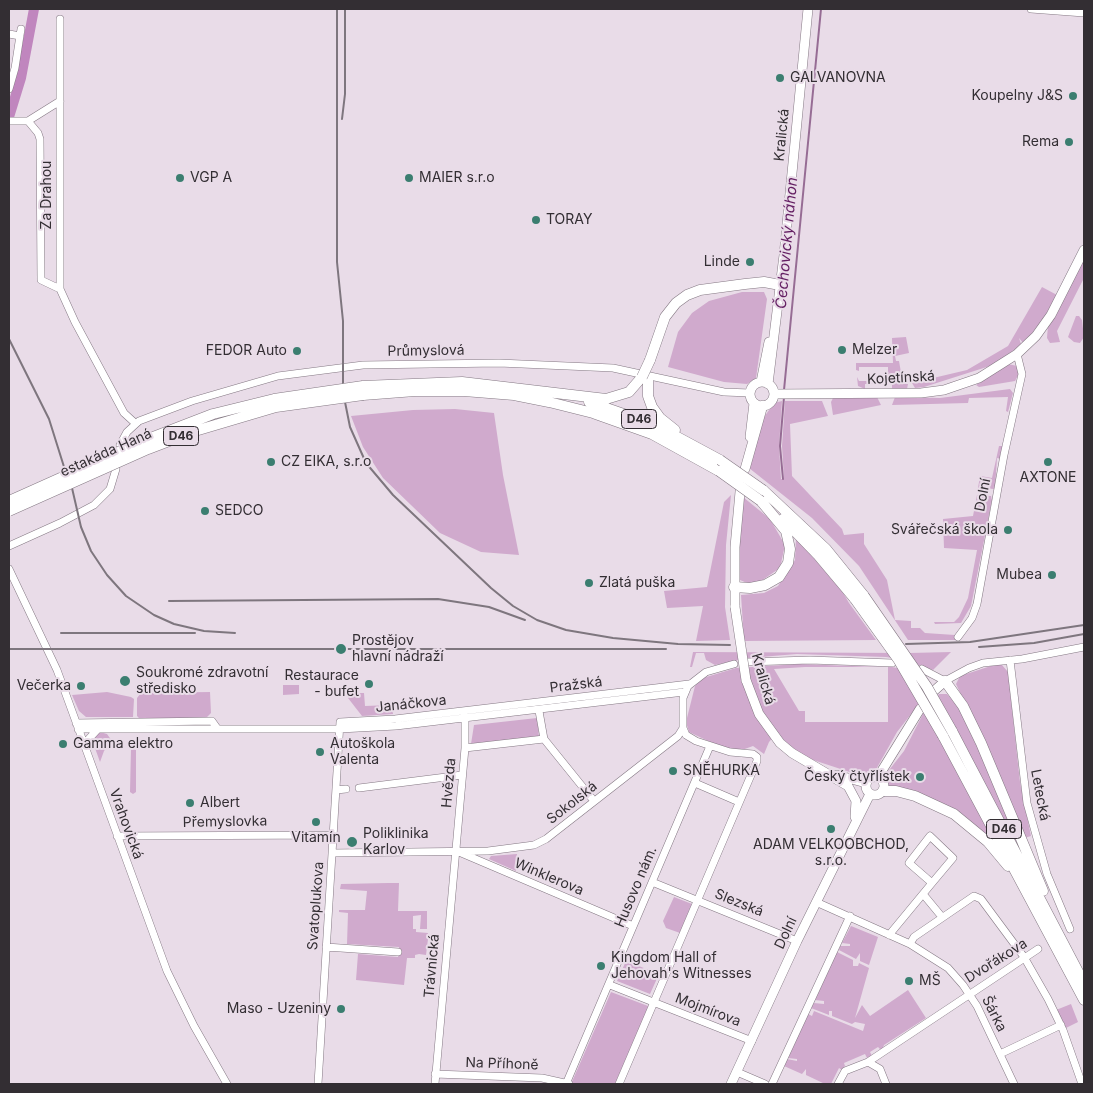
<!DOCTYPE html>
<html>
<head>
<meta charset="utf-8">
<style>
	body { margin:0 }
	#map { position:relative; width:1093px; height:1093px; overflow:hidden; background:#e9dce8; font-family:Inter,sans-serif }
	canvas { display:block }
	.frame { position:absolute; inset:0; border:10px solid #332e33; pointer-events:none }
</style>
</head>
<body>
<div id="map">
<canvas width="1093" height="1093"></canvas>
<div class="frame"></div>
</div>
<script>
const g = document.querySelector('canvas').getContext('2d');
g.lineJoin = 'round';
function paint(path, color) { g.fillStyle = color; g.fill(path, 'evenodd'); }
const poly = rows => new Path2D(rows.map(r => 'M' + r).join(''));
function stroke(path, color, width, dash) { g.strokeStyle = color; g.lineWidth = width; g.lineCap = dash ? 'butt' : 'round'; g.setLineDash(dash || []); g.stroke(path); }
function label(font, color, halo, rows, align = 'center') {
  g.font = font + ' Inter,sans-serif'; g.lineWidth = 4; g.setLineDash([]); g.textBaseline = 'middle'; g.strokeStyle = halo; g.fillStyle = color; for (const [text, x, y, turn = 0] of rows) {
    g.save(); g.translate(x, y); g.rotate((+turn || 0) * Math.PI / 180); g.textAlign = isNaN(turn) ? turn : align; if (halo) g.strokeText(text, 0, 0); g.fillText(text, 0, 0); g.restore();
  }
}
paint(poly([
	[1084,257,1084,278,1057,331,1060,342,1050,343,1047,338,1048,325],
	[1042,287,1057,295,1049,311,1028,338,1023,343,1019,338,1021,344,1014,350,993,365,924,387,915,388,912,383,967,370,1008,346],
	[742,292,764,292,767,299,756,378,747,384,724,382,668,367,678,332,692,313,709,301],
	[1076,316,1079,316,1082,320,1084,337,1080,343,1074,342,1068,337],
	[906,337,909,353,895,356,896,361,899,361,903,384,908,384,907,389,892,389,892,384,865,384,865,389,858,386,857,377,859,381,888,381,888,367,859,367,859,371,856,370,856,363,893,363,892,338],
	[1008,364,1017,366,1020,372,1015,381,979,387,976,385],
	[1010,389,1013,393,1008,412,1006,411,1008,397,969,398,968,403,892,405,895,397,940,398],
	[877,397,881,405,833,415,831,402,833,398],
	[782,401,779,446,781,479,784,479,782,446,785,401,822,401,828,416,790,424,792,476,842,529,844,535,864,533,864,544,887,580,895,620,911,621,911,628,920,628,925,633,955,635,958,637,957,640,908,640,859,566,812,518,749,468,762,420,774,403],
	[455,409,494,413,503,475,519,555,481,552,440,533,383,478,363,447,351,416,413,410],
	[999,446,1003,446,1001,459,997,458,995,489,978,488,980,476,992,478],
	[731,495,726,545,725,607,730,640,696,641,703,606,667,608,664,591,707,587,724,502],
	[977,495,991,496,992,500,971,606,961,623,935,624,934,622,954,622,959,617,968,598,977,550,944,548,943,519,973,516],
	[743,497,770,519,785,545,780,568,758,583,747,583,740,580,739,549],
	[796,538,841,589,849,603,876,640,744,641,741,595,764,593,778,586,795,560],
	[693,652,909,653,951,652,933,670,904,660,886,657,797,654,748,658,715,665,706,660,704,653,696,653,692,667,690,667],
	[799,664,879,667,805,667,774,669,799,711,805,711,805,722,888,722,888,666,923,674,928,679,929,687,926,695,897,732,874,773,869,776,859,775,810,759,794,750,777,733,769,742,764,754,753,746,742,750,723,748,689,732,686,722,695,686,703,678,736,668],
	[994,665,1002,665,1008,672,1020,782,1031,836,998,846,955,811,919,793,887,787,885,779,886,774,904,751,925,710,939,694,947,694,954,702,962,697,956,684,960,676],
	[283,685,299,685,299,694,283,695],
	[107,692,131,697,134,699,133,717,86,717,79,711,72,695],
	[210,692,211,713,205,719,140,719,137,716,137,698,141,693],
	[348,693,364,693,365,706,392,705,393,714,362,716,348,698],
	[537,718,539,737,471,744,474,725],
	[100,732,107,734,112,741,104,751,100,762,91,737],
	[131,748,136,750,136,792,133,794,130,792],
	[517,854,516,871,489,859,491,856],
	[388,883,399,883,398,911,427,911,427,929,420,929,421,915,413,916,413,929,416,929,416,932,428,933,428,939,426,955,419,954,415,955,415,958,407,958,404,985,356,980,358,954,398,957,399,947,347,944,348,913,339,912,339,910,365,910,367,891,340,889,341,884],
	[674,897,692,904,680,933,666,928,663,921],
	[851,926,878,937,869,965,860,961,860,953,856,959,839,950,840,946,850,946,850,944,842,943],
	[837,952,853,960,853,966,858,966,859,963,869,968,855,1018,862,1005,870,1016,908,990,926,1018,884,1045,883,1048,881,1050,878,1047,870,1052,872,1056,867,1058,865,1054,844,1063,845,1066,842,1070,839,1068,831,1084,825,1084,806,1075,806,1069,802,1074,784,1066,787,1059,797,1061,797,1059,788,1058,808,1014,812,1016,814,1011,863,1031,865,1024,855,1022,852,1024,832,1016,832,1011,829,1011,829,1015,811,1008,814,1003,824,1004,824,1001,815,1000],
	[626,961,659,974,650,994,617,981],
	[611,992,648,1006,648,1008,615,1084,571,1084],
	[1071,1004,1078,1022,1064,1029,1056,1010]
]), '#d0aacd');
stroke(poly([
	[784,390,821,9],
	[783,479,780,446,784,397]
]), '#966c94', 2);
stroke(poly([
	[9,117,21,78,34,9]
]), '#c086be', 10);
const minor = poly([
	[1031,9,1084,13],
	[9,34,20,36],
	[9,89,15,68,21,29],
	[9,121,28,121,60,101],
	[28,121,38,133,40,139,41,280,60,289,75,322,124,413,135,423],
	[60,289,60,19],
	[120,445,127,432,139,421,192,401,278,376,363,365,499,363,613,368,724,392,750,393],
	[9,546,60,523,94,505,110,489,116,469],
	[9,569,57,670,167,971,194,1026,227,1084],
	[958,637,972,618,977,604,1004,455,1022,374,1017,354],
	[1010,660,1027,803,1047,874,1070,929],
	[747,662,810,660,892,663],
	[922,669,945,681,969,668,983,663,1022,659,1084,647],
	[539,711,544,739,594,801],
	[76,723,212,721,217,728],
	[78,729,340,729,396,726,684,692],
	[84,744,98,729],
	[465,748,544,739],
	[695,783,739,802],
	[359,788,462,775],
	[336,790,346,789],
	[117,836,333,835],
	[930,836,953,858,932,883,909,863,930,836],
	[459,852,633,926],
	[332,853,488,851,534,845,546,839,678,736,683,728],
	[652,882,797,941],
	[923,894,942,917],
	[816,902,910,944,948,968,963,985,977,1006,1014,1084],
	[889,935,932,883],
	[910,944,914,937,974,896,981,899,1024,957,1048,999,1063,1030,1082,1084],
	[326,947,398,952],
	[610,985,752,1041],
	[1000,1054,1061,1025],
	[868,1062,880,1069,886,1084],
	[737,1072,765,1084],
	[435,1074,542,1078,569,1084],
	[318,1084,340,722,395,719,689,684],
	[435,1084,465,748,465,716],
	[566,1084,710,746],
	[619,1084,757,761,757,757,753,754,730,752,696,741,686,735,683,728,683,698,688,686,706,672,734,664],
	[772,1084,850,916],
	[838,1084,845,1071,868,1062,1038,949]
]);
const major = poly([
	[761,382,769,342],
	'750 394a12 12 0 1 1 24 0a12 12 0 1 1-24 0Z',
	[768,384,784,255,808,9],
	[774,394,921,393,944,390,979,378,1017,354,1036,336,1051,315,1084,250],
	[750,437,754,403],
	[745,469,763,405],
	[735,607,735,547,740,492],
	[746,680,759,714,780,743,792,753,848,786,856,801,855,817],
	[935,690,945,681],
	[837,775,866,783],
	'866 786a9 9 0 1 1 18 0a9 9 0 1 1-18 0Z',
	[878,777,920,709],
	[731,1084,797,941,870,794]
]);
const highway = poly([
	[650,360,665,317,676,303,687,295,700,290,745,284,764,282,780,285],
	[648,378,648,396,652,407,660,418,675,430],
	[363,386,462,382,606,399,629,392,642,377],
	[363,395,415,391,464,391,514,395,549,402,593,413,652,434,719,471],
	[589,402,655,425,720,460],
	[763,490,826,549,864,596],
	[783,519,818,555,855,599],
	[734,587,750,588,765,585,779,577,788,563,790,549,786,531,761,501],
	[945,681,963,706,981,743,1043,891],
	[952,731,1084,983],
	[943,736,1084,1000],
	[883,791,896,791,915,796,954,814,988,842,1008,866]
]);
stroke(minor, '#847883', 8);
stroke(major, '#847883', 10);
stroke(highway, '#847883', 11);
stroke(minor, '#fff', 7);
stroke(major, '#fff', 9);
stroke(highway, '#fff', 10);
stroke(poly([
	[337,9,337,262,343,321,343,392,350,427,366,463,393,495,491,588,513,606,537,620,566,630,613,638,678,644,730,645],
	[342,119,345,94,345,9],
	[9,339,49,419,65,470],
	[72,488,81,527,91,551,107,575,126,596,154,615,174,624,204,631,235,633],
	[169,601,438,599,489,607,525,620],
	[61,633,195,633],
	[906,644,970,642,1084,625],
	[979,647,1034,643,1084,634],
	[9,649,666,649]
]), '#7e767e', 2);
const majorBridge = poly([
	[735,607,746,680]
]);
const highwayBridge = poly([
	[642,377,650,360],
	[720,460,763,490],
	[719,471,761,501],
	[9,501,143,441,213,414,274,399,363,386],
	[9,511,148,449,195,431,276,407,363,395],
	[864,596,927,687,952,731],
	[855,599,898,659,943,736]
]);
stroke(majorBridge, '#847883', 10, []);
stroke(highwayBridge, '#847883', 11, []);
stroke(majorBridge, '#fff', 9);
stroke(highwayBridge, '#fff', 10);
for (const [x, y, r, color] of [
	[780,78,5,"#3b7e70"],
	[1073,96,5,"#3b7e70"],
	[1069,142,5,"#3b7e70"],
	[180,178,5,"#3b7e70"],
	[409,178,5,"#3b7e70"],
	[536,220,5,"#3b7e70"],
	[750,262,5,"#3b7e70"],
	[842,350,5,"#3b7e70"],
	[297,351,5,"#3b7e70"],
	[271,462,5,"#3b7e70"],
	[1048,462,5,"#3b7e70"],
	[205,511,5,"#3b7e70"],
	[1008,530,5,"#3b7e70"],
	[1052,575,5,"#3b7e70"],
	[589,583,5,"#3b7e70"],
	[341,649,6,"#3b7e70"],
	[125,681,6,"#3b7e70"],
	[369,684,5,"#3b7e70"],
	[81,686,5,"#3b7e70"],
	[63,744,5,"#3b7e70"],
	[320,752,5,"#3b7e70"],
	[673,771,5,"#3b7e70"],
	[920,777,5,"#3b7e70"],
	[190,803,5,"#3b7e70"],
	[316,822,5,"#3b7e70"],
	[831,829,5,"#3b7e70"],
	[352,842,6,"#3b7e70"],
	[601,966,5,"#3b7e70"],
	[909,981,5,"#3b7e70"],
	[341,1009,5,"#3b7e70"]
]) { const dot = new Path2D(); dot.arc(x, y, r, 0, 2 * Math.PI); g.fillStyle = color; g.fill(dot); stroke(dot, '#e9dce8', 2); }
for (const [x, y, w] of [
	[639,419,35],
	[181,436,35],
	[1004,829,35]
]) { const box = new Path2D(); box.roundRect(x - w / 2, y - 9.5, w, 19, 4); g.fillStyle = '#e9dce8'; g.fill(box); stroke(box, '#332e33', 1); }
label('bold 12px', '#332e33', null, [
	["D46",639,419],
	["D46",181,436],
	["D46",1004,829]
]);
label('14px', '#332e33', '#e9dce8', [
	["GALVANOVNA",790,78],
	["Koupelny J&S",1063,96,"right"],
	["Rema",1059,142,"right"],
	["VGP A",190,178],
	["MAIER s.r.o",419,178],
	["TORAY",546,220],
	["Linde",740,262,"right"],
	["Melzer",852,350],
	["FEDOR Auto",287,351,"right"],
	["CZ EIKA, s.r.o",281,462],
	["AXTONE",1048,478,"center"],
	["SEDCO",215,511],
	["Svářečská škola",998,530,"right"],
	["Mubea",1042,575,"right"],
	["Zlatá puška",599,583],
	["Prostějov",352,641],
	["hlavní nádraží",352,657],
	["Soukromé zdravotní",136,673],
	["středisko",136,689],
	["Restaurace",359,676,"right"],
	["- bufet",359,692,"right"],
	["Večerka",71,686,"right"],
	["Gamma elektro",73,744],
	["Autoškola",330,744],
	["Valenta",330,760],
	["SNĚHURKA",683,771],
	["Český čtyřlístek",910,777,"right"],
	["Albert",200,803],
	["Poliklinika",363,834],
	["Karlov",363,850],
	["Vitamín",316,838,"center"],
	["ADAM VELKOOBCHOD,",831,845,"center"],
	["s.r.o.",831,861,"center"],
	["Kingdom Hall of",611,958],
	["Jehovah's Witnesses",611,974],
	["MŠ",919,981],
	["Maso - Uzeniny",331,1009,"right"]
], 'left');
label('14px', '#332e33', '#e9dce8', [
	["Kralická",782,135,-84],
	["Za Drahou",47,195,-90],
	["Průmyslová",426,351,-1],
	["Kojetínská",901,378,-3],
	["estakáda Haná",106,453,-24],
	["Dolní",983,495,-79],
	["Kralická",763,679,74],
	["Pražská",576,685,-7],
	["Janáčkova",411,704,-6],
	["Hvězda",449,783,-85],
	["Letecká",1040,795,79],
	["Sokolská",572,803,-38],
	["Přemyslovka",225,822,-1],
	["Vrahovická",126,824,70],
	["Winklerova",549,877,23],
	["Husovo nám.",636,887,-67],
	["Slezská",739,903,22],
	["Svatoplukova",316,906,-86],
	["Dolní",786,933,-65],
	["Dvořákova",996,961,-32],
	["Trávnická",432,966,-85],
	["Mojmírova",708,1010,21],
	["Šárka",994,1014,63],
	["Na Příhoně",502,1064,2]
]);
label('italic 15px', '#641f63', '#e9dce8', [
	["Čechovický náhon",787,243,-85]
]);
</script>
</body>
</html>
